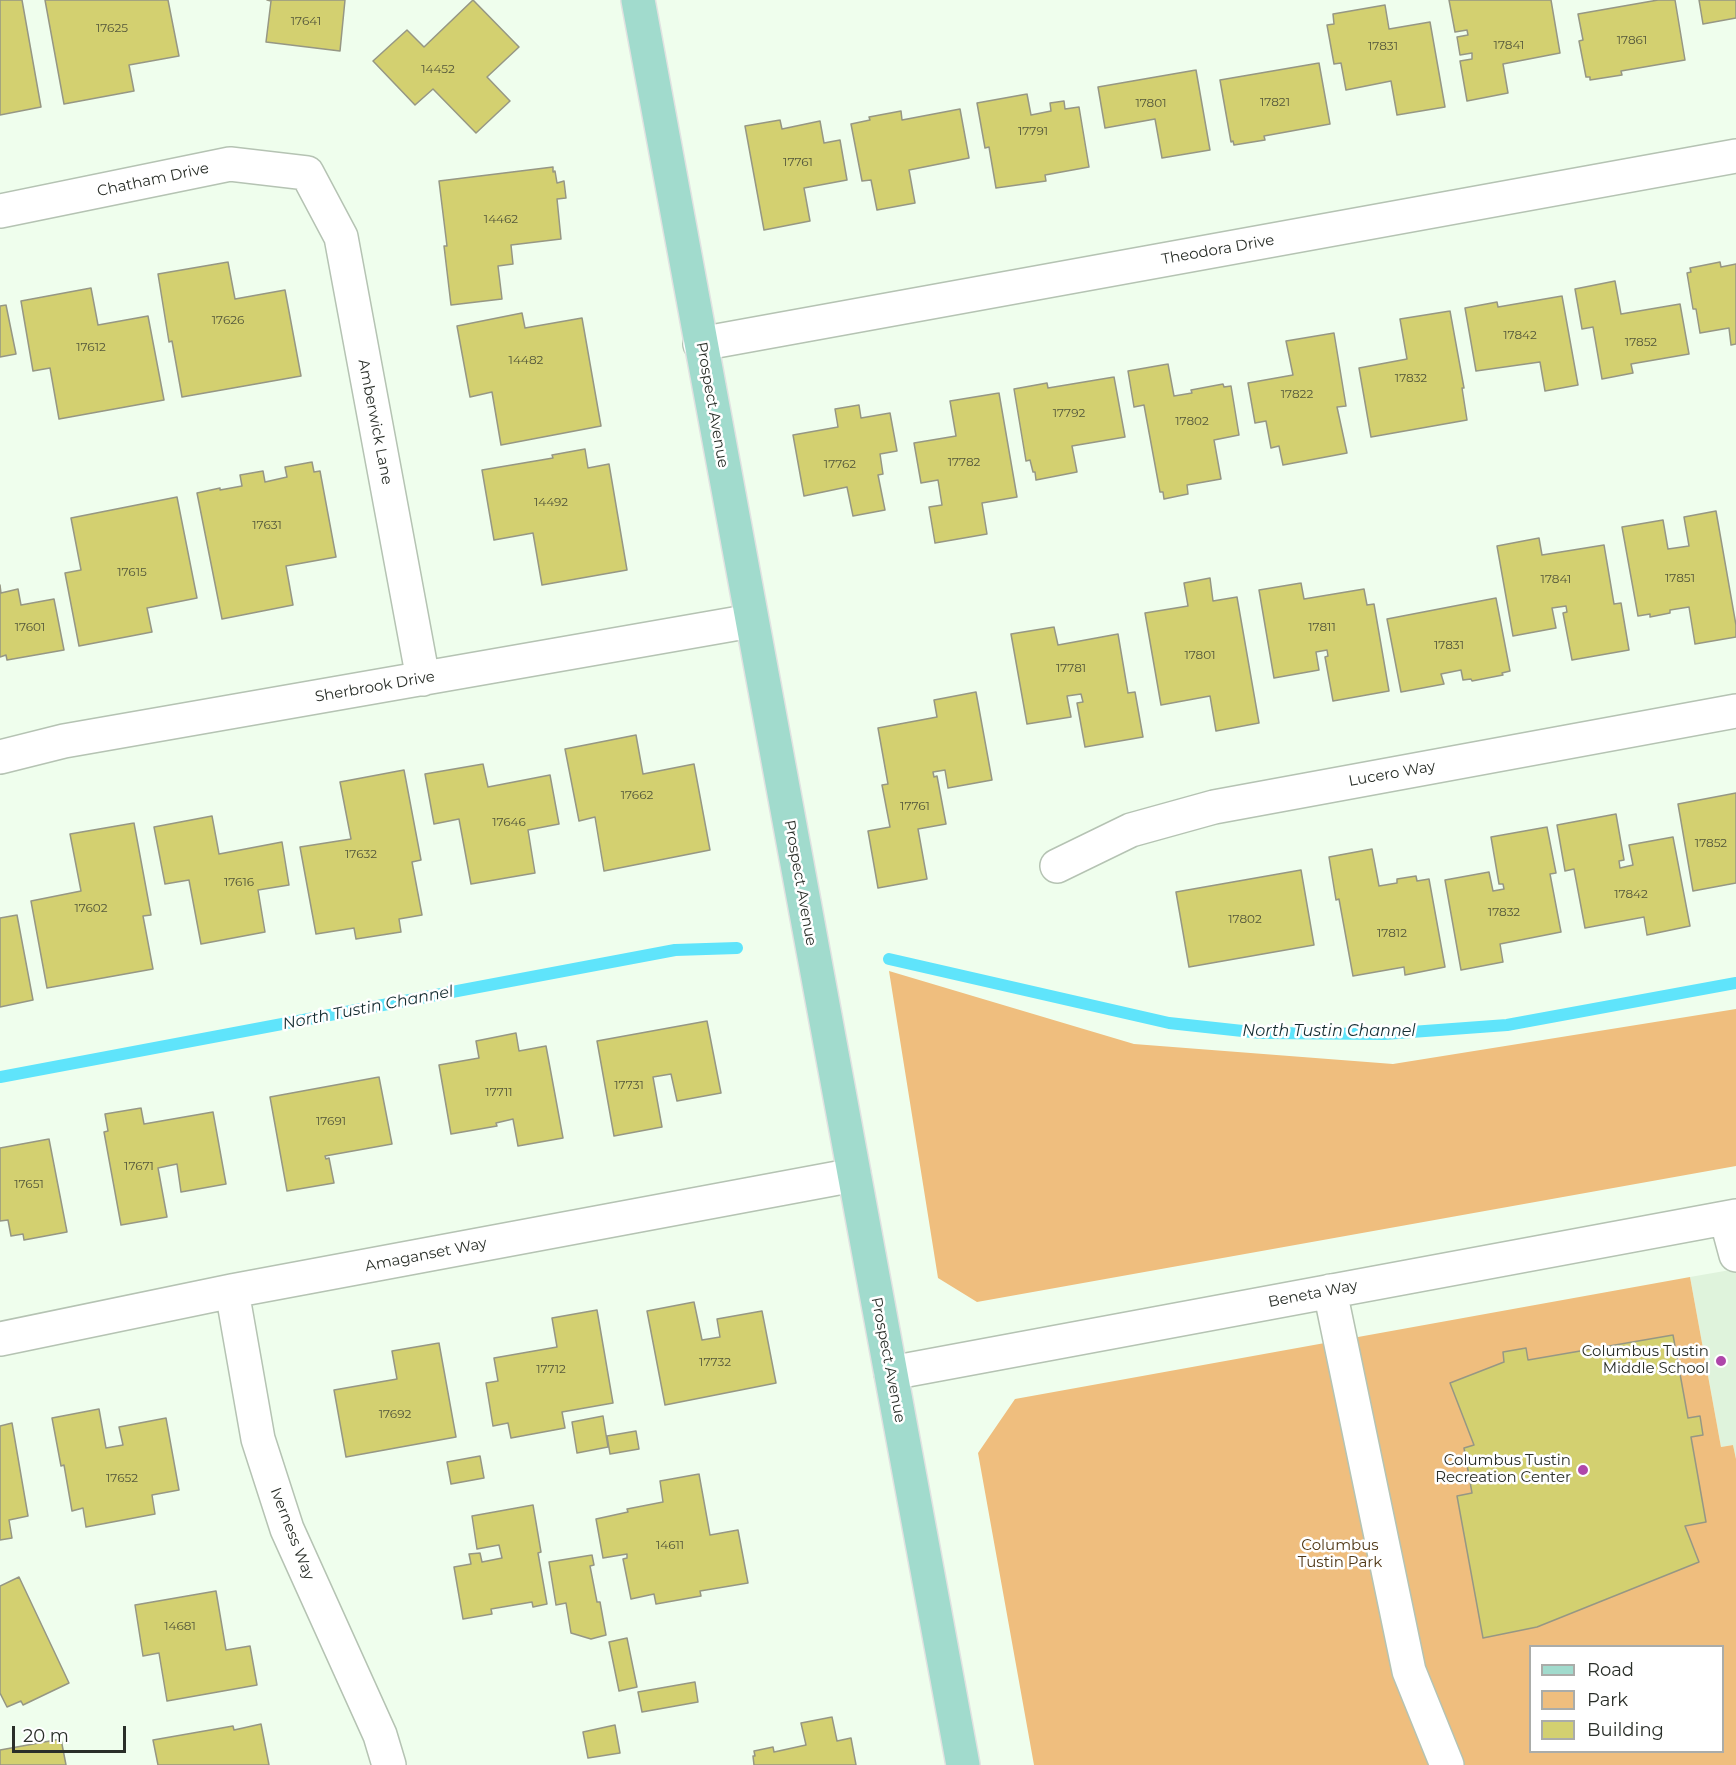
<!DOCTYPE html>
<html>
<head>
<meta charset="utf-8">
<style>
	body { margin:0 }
	#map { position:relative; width:1736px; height:1765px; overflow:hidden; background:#effeed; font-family:Montserrat,sans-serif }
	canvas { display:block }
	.legend { position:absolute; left:1529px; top:1645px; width:195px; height:108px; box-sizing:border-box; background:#fff; border:2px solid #aaaca9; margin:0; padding:8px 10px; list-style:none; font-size:18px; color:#2a2f29 }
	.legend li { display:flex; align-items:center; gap:12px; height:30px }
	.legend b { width:30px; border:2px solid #aaaca9 }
	.scale { position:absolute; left:12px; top:1726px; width:114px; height:27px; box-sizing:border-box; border:3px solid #2a2f29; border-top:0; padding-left:8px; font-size:18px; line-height:21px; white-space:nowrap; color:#2a2f29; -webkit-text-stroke:4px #fff; paint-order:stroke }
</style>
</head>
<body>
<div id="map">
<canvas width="1736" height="1765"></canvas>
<ul class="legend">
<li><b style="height:8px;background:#a1dbcd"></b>Road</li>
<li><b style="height:16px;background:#efbe7e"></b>Park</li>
<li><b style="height:16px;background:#d3d070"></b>Building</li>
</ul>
<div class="scale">20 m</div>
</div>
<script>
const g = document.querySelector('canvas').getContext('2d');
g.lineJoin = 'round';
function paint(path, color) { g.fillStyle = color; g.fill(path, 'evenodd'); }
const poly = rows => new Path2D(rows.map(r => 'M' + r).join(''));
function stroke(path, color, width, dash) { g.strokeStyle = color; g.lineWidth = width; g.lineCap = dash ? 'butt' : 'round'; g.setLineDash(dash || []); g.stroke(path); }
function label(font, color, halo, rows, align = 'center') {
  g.font = font + ' Montserrat,sans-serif'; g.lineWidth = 5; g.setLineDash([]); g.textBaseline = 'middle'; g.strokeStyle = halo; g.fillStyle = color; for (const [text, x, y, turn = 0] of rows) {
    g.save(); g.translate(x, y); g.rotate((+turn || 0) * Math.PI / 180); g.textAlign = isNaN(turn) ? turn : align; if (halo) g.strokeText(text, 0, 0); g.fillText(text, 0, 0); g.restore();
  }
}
paint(poly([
	[1736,1269,1736,1459,1733,1445,1721,1447,1690,1277]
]), '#dff3dc');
paint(poly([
	[889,971,1134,1044,1393,1064,1736,1009,1736,1166,977,1302,938,1278],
	[1690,1277,1721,1447,1733,1445,1736,1459,1736,1765,1034,1765,978,1453,1015,1399],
	[1530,1646,1722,1646,1722,1752,1530,1752]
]), '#efbe7e');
stroke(poly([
	[889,959,1169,1023,1261,1033,1384,1034,1507,1025,1736,983],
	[0,1077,675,950,737,948]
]), '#5fe4fb', 12);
const building = poly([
	[0,0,22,0,41,107,0,115,0,0],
	[45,0,168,0,179,56,129,65,134,91,64,104,45,0],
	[267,0,345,0,340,51,266,42,271,1,267,0],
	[473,0,519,47,487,77,510,101,476,133,433,89,415,105,373,61,407,30,424,47,473,0],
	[1449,0,1551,0,1560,53,1503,64,1508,93,1467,101,1460,61,1472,59,1472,53,1460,55,1457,37,1468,35,1467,30,1455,32,1449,0],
	[1658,0,1675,0,1685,60,1621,71,1622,75,1590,80,1590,77,1586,77,1579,41,1583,40,1578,14,1658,0],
	[1699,0,1736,0,1736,18,1703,24,1699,0],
	[1385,5,1389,29,1430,22,1445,107,1397,115,1391,81,1346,90,1341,63,1334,64,1327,25,1334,24,1333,14,1385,5],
	[1319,63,1330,124,1264,136,1265,140,1234,145,1233,141,1231,142,1220,80,1319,63],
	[1196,70,1210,150,1162,158,1155,119,1105,128,1098,87,1196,70],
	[1027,94,1031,115,1051,111,1050,103,1064,101,1065,109,1079,107,1089,167,1045,175,1046,181,996,188,989,147,985,148,977,103,1027,94],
	[960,109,969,158,909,170,915,203,877,210,871,180,862,181,851,124,870,120,869,117,901,111,902,120,960,109],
	[780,120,782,129,820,121,824,143,840,140,847,180,804,188,810,221,764,230,745,126,780,120],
	[553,167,553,172,555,171,557,183,564,181,566,198,557,199,561,239,511,245,513,264,498,266,502,299,451,305,444,246,447,246,439,181,553,167],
	[228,262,235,299,285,290,301,376,182,397,172,341,169,342,158,274,228,262],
	[1720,262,1721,267,1736,264,1736,344,1731,345,1729,328,1700,333,1696,309,1693,309,1687,273,1691,272,1690,268,1720,262],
	[1615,281,1621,314,1680,304,1689,354,1631,364,1633,373,1602,379,1593,327,1582,329,1575,289,1615,281],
	[91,288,98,325,148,316,164,400,59,419,50,368,33,371,21,301,91,288],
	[1562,296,1578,385,1545,391,1540,362,1476,371,1465,308,1497,302,1498,307,1562,296],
	[6,305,16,354,0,357,0,306,6,305],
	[1450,311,1464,388,1462,388,1467,420,1371,437,1359,368,1407,359,1400,319,1450,311],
	[522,313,525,328,582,318,601,426,501,445,492,392,470,397,457,326,522,313],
	[1334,333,1346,406,1337,407,1347,453,1283,465,1279,446,1271,448,1266,421,1255,423,1248,383,1293,375,1286,341,1334,333],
	[1168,364,1174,396,1192,393,1191,390,1223,384,1224,387,1231,386,1239,435,1214,440,1221,479,1187,485,1188,494,1164,499,1163,492,1160,492,1144,405,1134,407,1128,371,1168,364],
	[1114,377,1125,437,1072,446,1077,472,1036,480,1035,472,1033,472,1030,460,1026,461,1014,389,1047,383,1048,388,1114,377],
	[999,393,1017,497,982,503,987,534,935,543,929,507,942,505,938,480,921,483,914,443,956,436,950,401,999,393],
	[859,405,861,418,890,413,897,451,880,454,883,474,878,475,885,510,853,516,847,487,804,496,793,435,838,427,835,409,859,405],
	[585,449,588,468,609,464,627,570,542,585,533,533,494,540,482,470,553,458,552,455,585,449],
	[312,462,314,472,320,471,336,557,286,566,293,605,222,619,197,493,220,488,220,490,242,486,240,475,263,471,265,482,287,477,285,467,312,462],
	[177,497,197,598,147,608,152,632,79,646,65,573,81,570,71,518,177,497],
	[1716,511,1736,625,1736,637,1695,644,1689,607,1670,610,1670,613,1650,617,1650,614,1638,616,1622,527,1663,520,1668,549,1689,546,1684,517,1716,511],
	[1539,538,1542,555,1604,545,1614,604,1621,603,1629,650,1572,660,1563,613,1567,612,1566,606,1552,608,1556,628,1513,636,1497,546,1539,538],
	[1210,578,1213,601,1237,597,1259,723,1216,731,1210,696,1161,705,1145,613,1188,606,1184,583,1210,578],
	[1301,583,1304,599,1364,589,1367,605,1374,604,1389,691,1333,701,1325,657,1328,656,1327,650,1316,652,1319,670,1274,678,1259,590,1301,583],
	[0,585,1,593,18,589,21,605,54,599,64,650,7,660,6,655,0,657,0,585],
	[1496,598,1510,671,1502,673,1503,675,1472,681,1471,679,1463,680,1461,670,1441,674,1444,684,1401,692,1387,619,1496,598],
	[1054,627,1058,645,1118,634,1128,693,1135,692,1143,737,1085,747,1077,703,1083,702,1081,694,1067,696,1071,717,1027,724,1011,634,1054,627],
	[976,692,992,780,948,788,945,770,933,772,934,777,937,776,946,824,918,829,927,879,878,888,868,831,890,827,882,785,888,784,878,728,937,717,934,700,976,692],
	[636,735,643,774,694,764,710,850,604,871,595,817,579,821,565,749,636,735],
	[483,764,488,787,550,775,559,824,528,830,535,873,471,884,459,819,434,824,425,774,483,764],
	[404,770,421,860,412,862,422,915,399,919,401,932,356,939,354,928,316,934,300,847,351,839,340,782,404,770],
	[1736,793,1736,883,1693,891,1678,804,1736,793],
	[1616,814,1624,860,1619,861,1620,868,1633,865,1629,845,1673,837,1690,926,1647,935,1644,917,1585,928,1574,869,1565,871,1557,825,1616,814],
	[212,816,219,854,282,842,289,885,258,890,265,932,201,944,189,880,165,884,154,827,212,816],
	[134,823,151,915,143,916,153,969,47,988,31,901,81,891,70,834,134,823],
	[1547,827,1556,873,1550,874,1561,932,1500,944,1503,962,1461,970,1445,880,1489,872,1493,891,1504,889,1503,884,1499,884,1491,837,1547,827],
	[1372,849,1379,886,1397,883,1397,879,1416,876,1417,881,1429,879,1445,967,1405,975,1404,967,1353,976,1339,899,1336,900,1329,857,1372,849],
	[1301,870,1314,945,1189,967,1176,892,1301,870],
	[17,915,33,1000,0,1007,0,918,17,915],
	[707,1021,721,1093,677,1101,671,1074,653,1077,662,1127,614,1136,597,1041,707,1021],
	[516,1033,519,1051,546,1046,563,1138,518,1146,513,1119,496,1123,497,1126,451,1134,439,1065,479,1058,476,1041,516,1033],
	[379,1077,392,1144,325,1156,326,1159,329,1158,334,1183,287,1191,270,1097,379,1077],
	[141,1108,144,1124,213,1112,226,1184,181,1192,177,1164,158,1168,167,1217,121,1225,104,1132,108,1131,105,1114,141,1108],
	[49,1139,67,1232,24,1240,23,1234,11,1236,8,1220,0,1221,0,1148,49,1139],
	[694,1302,702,1340,720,1337,717,1319,762,1311,776,1383,665,1405,647,1311,694,1302],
	[597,1310,613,1403,562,1412,565,1428,511,1438,508,1423,493,1426,486,1383,498,1381,494,1358,557,1347,552,1318,597,1310],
	[1673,1335,1688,1418,1700,1416,1703,1435,1691,1437,1706,1522,1685,1526,1699,1562,1537,1627,1483,1638,1457,1496,1472,1493,1464,1448,1474,1445,1450,1383,1504,1362,1503,1352,1526,1348,1528,1360,1673,1335],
	[439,1343,456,1437,346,1457,334,1390,397,1379,392,1351,439,1343],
	[99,1409,106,1448,123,1445,119,1427,166,1418,179,1490,152,1495,155,1514,86,1527,83,1508,72,1511,64,1465,61,1466,52,1418,99,1409],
	[603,1416,608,1447,577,1453,572,1422,603,1416],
	[12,1423,28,1516,9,1520,12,1538,0,1540,0,1426,12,1423],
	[636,1431,639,1449,610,1454,607,1436,636,1431],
	[480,1456,484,1478,451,1484,447,1462,480,1456],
	[699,1474,710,1535,738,1530,748,1583,700,1591,701,1596,656,1604,654,1594,631,1599,623,1559,627,1558,627,1554,603,1558,596,1519,628,1512,627,1509,663,1502,660,1481,699,1474],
	[533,1505,541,1552,538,1553,547,1604,533,1607,532,1602,491,1609,492,1614,463,1619,454,1567,471,1564,469,1554,480,1553,482,1562,502,1558,499,1545,477,1549,472,1516,533,1505],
	[592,1555,594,1565,590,1566,597,1602,600,1602,606,1635,591,1639,571,1633,566,1603,556,1605,549,1562,592,1555],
	[19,1577,69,1683,23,1705,21,1701,7,1707,0,1693,0,1586,19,1577],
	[216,1591,226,1650,250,1646,257,1685,167,1701,159,1653,143,1656,135,1605,216,1591],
	[627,1638,637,1687,619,1691,609,1642,627,1638],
	[695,1682,698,1702,642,1712,638,1692,695,1682],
	[832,1717,837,1741,851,1738,856,1765,754,1765,753,1756,755,1756,754,1751,773,1747,774,1752,806,1745,801,1723,832,1717],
	[261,1724,269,1765,158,1765,153,1740,233,1726,234,1730,261,1724],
	[615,1725,620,1753,588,1758,583,1732,615,1725],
	[61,1739,66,1765,0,1765,0,1750,61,1739]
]);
paint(building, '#d3d070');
stroke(building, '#969784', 1.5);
const minor = poly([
	[0,211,230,164,307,173,341,237,423,679],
	[700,344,1736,156],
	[0,757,64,741,751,621],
	[1057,866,1131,830,1214,807,1736,711],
	[1726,1218,1736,1255],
	[232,1291,258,1439,287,1529,380,1735,389,1765],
	[1330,1291,1409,1671,1447,1765],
	[0,1339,232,1291,854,1175],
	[891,1373,1736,1216]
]);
const major = poly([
	[638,0,963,1765]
]);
stroke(minor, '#b5c3b3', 36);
stroke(major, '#e1e2e1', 36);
stroke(minor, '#fff', 33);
stroke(major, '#a1dbcd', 33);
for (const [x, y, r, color] of [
	[1721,1361,6,"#af47aa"],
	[1583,1470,6,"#af47aa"]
]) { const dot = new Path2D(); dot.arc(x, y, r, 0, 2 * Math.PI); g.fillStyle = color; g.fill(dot); stroke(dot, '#fff', 2); }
label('12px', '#54573b', null, [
	["17641",306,21],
	["17625",112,28],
	["17861",1632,40],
	["17841",1509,45],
	["17831",1383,46],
	["14452",438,69],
	["17821",1275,102],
	["17801",1151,103],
	["17791",1033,131],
	["17761",798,162],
	["14462",501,219],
	["17626",228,320],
	["17842",1520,335],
	["17852",1641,342],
	["17612",91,347],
	["14482",526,360],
	["17832",1411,378],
	["17822",1297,394],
	["17792",1069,413],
	["17802",1192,421],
	["17782",964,462],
	["17762",840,464],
	["14492",551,502],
	["17631",267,525],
	["17615",132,572],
	["17851",1680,578],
	["17841",1556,579],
	["17601",30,627],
	["17811",1322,627],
	["17831",1449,645],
	["17801",1200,655],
	["17781",1071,668],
	["17662",637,795],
	["17761",915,806],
	["17646",509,822],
	["17852",1711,843],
	["17632",361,854],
	["17616",239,882],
	["17842",1631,894],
	["17602",91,908],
	["17832",1504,912],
	["17802",1245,919],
	["17812",1392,933],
	["17731",629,1085],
	["17711",499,1092],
	["17691",331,1121],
	["17671",139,1166],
	["17651",29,1184],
	["17732",715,1362],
	["17712",551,1369],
	["17692",395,1414],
	["17652",122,1478],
	["14611",670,1545],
	["14681",180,1626]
]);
label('15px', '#2a2f29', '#fff', [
	["Chatham Drive",153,180,-12],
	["Theodora Drive",1218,250,-10],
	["Prospect Avenue",712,405,80],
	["Amberwick Lane",375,422,79],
	["Sherbrook Drive",375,687,-10],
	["Lucero Way",1392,774,-10],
	["Prospect Avenue",800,883,80],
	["Amaganset Way",426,1255,-11],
	["Beneta Way",1313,1294,-11],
	["Prospect Avenue",888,1360,79],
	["Iverness Way",292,1534,69]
]);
label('15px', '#2a2f29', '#fff', [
	["Columbus Tustin",1709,1352],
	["Middle School",1709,1369],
	["Columbus Tustin",1571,1461],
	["Recreation Center",1571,1478]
], 'right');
label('15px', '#4f3715', '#fff', [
	["Columbus",1340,1546],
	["Tustin Park",1340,1563]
]);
label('italic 16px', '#162d32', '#fff', [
	["North Tustin Channel",368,1008,-11],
	["North Tustin Channel",1329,1031]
]);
</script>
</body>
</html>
